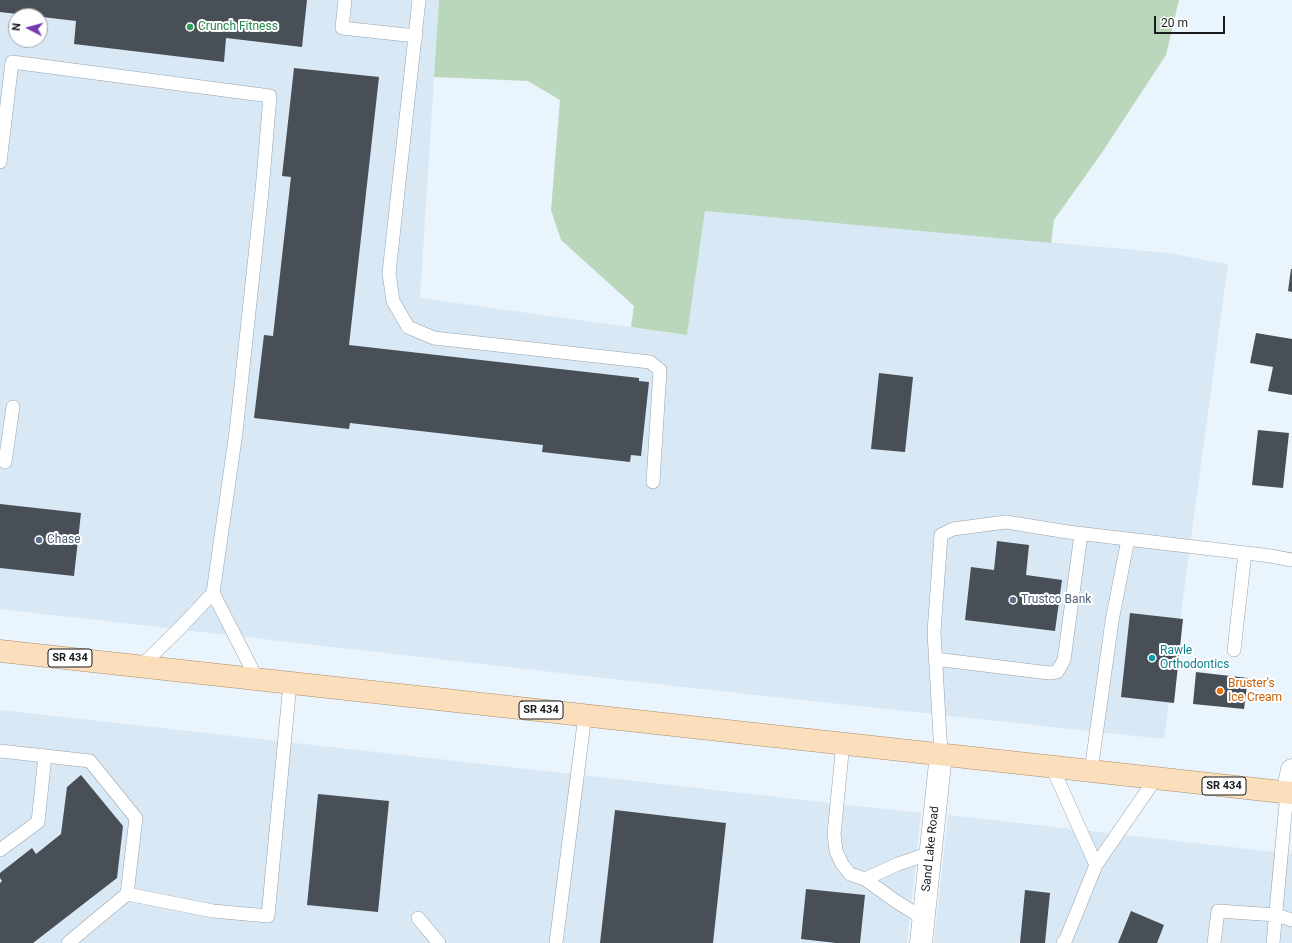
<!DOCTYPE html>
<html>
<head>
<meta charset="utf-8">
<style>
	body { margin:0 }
	#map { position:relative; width:1292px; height:943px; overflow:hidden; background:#eaf4fc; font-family:Roboto,sans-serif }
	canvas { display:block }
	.north { position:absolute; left:8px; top:8px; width:40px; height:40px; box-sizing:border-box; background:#fff; border:1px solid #a3a4a5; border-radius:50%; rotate:276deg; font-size:11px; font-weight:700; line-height:16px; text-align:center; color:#181b1e }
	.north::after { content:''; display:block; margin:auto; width:14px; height:18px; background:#7539ae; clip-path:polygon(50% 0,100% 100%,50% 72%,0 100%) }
	.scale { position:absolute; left:1154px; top:16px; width:71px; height:18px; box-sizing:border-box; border:2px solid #181b1e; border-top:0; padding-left:5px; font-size:12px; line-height:14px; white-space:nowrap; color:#181b1e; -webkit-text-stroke:3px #fff; paint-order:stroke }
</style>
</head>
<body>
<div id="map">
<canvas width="1292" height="943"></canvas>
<div class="north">N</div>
<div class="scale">20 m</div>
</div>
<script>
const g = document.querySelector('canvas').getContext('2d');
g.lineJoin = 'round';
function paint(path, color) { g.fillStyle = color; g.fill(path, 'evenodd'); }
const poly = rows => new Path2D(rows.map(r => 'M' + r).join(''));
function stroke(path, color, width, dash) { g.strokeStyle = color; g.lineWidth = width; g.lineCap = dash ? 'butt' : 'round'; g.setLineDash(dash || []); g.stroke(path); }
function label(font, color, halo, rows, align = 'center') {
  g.font = font + ' Roboto,sans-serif'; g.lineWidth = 4; g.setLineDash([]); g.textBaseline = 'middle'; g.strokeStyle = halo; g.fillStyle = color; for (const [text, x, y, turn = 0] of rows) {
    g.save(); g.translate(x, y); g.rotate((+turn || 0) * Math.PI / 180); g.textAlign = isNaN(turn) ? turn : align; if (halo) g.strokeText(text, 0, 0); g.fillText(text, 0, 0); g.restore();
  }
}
paint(poly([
	[0,0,439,0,420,298,687,335,705,211,1168,253,1228,264,1164,739,692,688,0,609],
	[16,16,40,16,40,40,16,40],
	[0,710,921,813,907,943,0,943],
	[948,815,1292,854,1292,943,934,943]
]), '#d8e8f5');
paint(poly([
	[439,0,1179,0,1166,55,1101,154,1054,220,1051,243,705,211,687,335,631,327,634,306,561,240,551,210,560,100,528,81,434,77]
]), '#bad7bc');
paint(poly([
	[0,0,307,0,302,47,226,38,224,62,74,44,76,21,0,12],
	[294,68,379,77,349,345,639,378,639,381,649,382,641,456,631,455,630,462,542,452,543,445,350,423,349,429,254,418,264,335,273,336,291,177,282,176],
	[1291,269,1292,269,1292,292,1288,291],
	[1256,333,1292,339,1292,395,1268,391,1273,367,1250,363],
	[879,373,913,377,905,452,871,449],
	[1258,430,1289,433,1283,488,1252,485],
	[0,504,81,513,74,576,0,568],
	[997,541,1029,545,1026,575,1062,580,1055,631,965,620,971,567,994,570],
	[1130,613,1183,619,1174,703,1121,697],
	[1196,672,1248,678,1244,709,1193,704],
	[81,775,123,826,117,878,33,943,0,943,0,883,2,881,0,878,0,873,32,848,36,854,61,834,67,787],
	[318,794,389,801,378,912,307,905],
	[615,810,726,823,713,943,600,943],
	[806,889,865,895,860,943,836,943,801,939],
	[1025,890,1050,893,1045,943,1020,943],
	[1131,911,1164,925,1157,943,1118,943]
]), '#484f56');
const lane = poly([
	[345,0,342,28,416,36],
	[419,0,389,273,393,301,408,327,434,338,650,362,660,370,653,482],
	[0,162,12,62,270,96,262,191,236,432,213,593,257,679],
	[5,462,13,407],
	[1234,650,1245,553],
	[935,659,1049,673,1057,672,1064,660,1081,534],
	[141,666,179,629,213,593],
	[843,743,834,834,836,851,842,864,850,874,865,879],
	[0,751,90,761,136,818,127,894,68,943],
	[941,754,934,632,941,535,953,529,1006,522,1068,532,1271,556,1292,560],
	[1052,767,1096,865],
	[1091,771,1112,621,1128,539],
	[0,850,38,822,45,756],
	[127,894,213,911,268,916,290,683],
	[418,918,439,943],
	[924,919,894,900,865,879,898,864,931,853],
	[556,943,585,715],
	[1063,943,1066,939,1096,865,1156,778],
	[1214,943,1218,911,1276,915,1292,920],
	[1273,943,1287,793]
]);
const street = poly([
	[1287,793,1292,770]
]);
const secondary = poly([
	[921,943,941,754]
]);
const primary = poly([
	[0,651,1292,793]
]);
stroke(lane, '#99a2a9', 14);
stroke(street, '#99a2a9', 23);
stroke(secondary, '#99a2a9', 23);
stroke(primary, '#aa8c68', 23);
stroke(lane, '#fff', 13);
stroke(street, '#fff', 22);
stroke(secondary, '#fff', 22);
stroke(primary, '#fbdfbc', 22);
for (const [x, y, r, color] of [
	[190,27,4,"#2e9e5b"],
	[39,540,4,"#5c6f8a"],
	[1013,600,4,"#5c6f8a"],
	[1152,658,4,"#0f9aa8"],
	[1220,691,4,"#e8710a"]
]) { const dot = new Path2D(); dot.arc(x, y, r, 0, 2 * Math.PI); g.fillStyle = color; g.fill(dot); stroke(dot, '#fff', 1.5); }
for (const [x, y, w] of [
	[70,658,44],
	[541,710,44],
	[1224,786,44]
]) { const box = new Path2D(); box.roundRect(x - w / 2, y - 9, w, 18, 3); g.fillStyle = '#fff'; g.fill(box); stroke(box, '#181b1e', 1); }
label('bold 11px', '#181b1e', null, [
	["SR 434",70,658],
	["SR 434",541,710],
	["SR 434",1224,786]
]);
label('12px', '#27864d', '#fff', [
	["Crunch Fitness",198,27]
], 'left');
label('12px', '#4e5e75', '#fff', [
	["Chase",47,540],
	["Trustco Bank",1021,600]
], 'left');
label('12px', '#0d838f', '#fff', [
	["Rawle",1160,651],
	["Orthodontics",1160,665]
], 'left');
label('12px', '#c56008', '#fff', [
	["Bruster's",1228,684],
	["Ice Cream",1228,698]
], 'left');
label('12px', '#181b1e', '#fff', [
	["Sand Lake Road",931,849,-84]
]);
</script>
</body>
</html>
